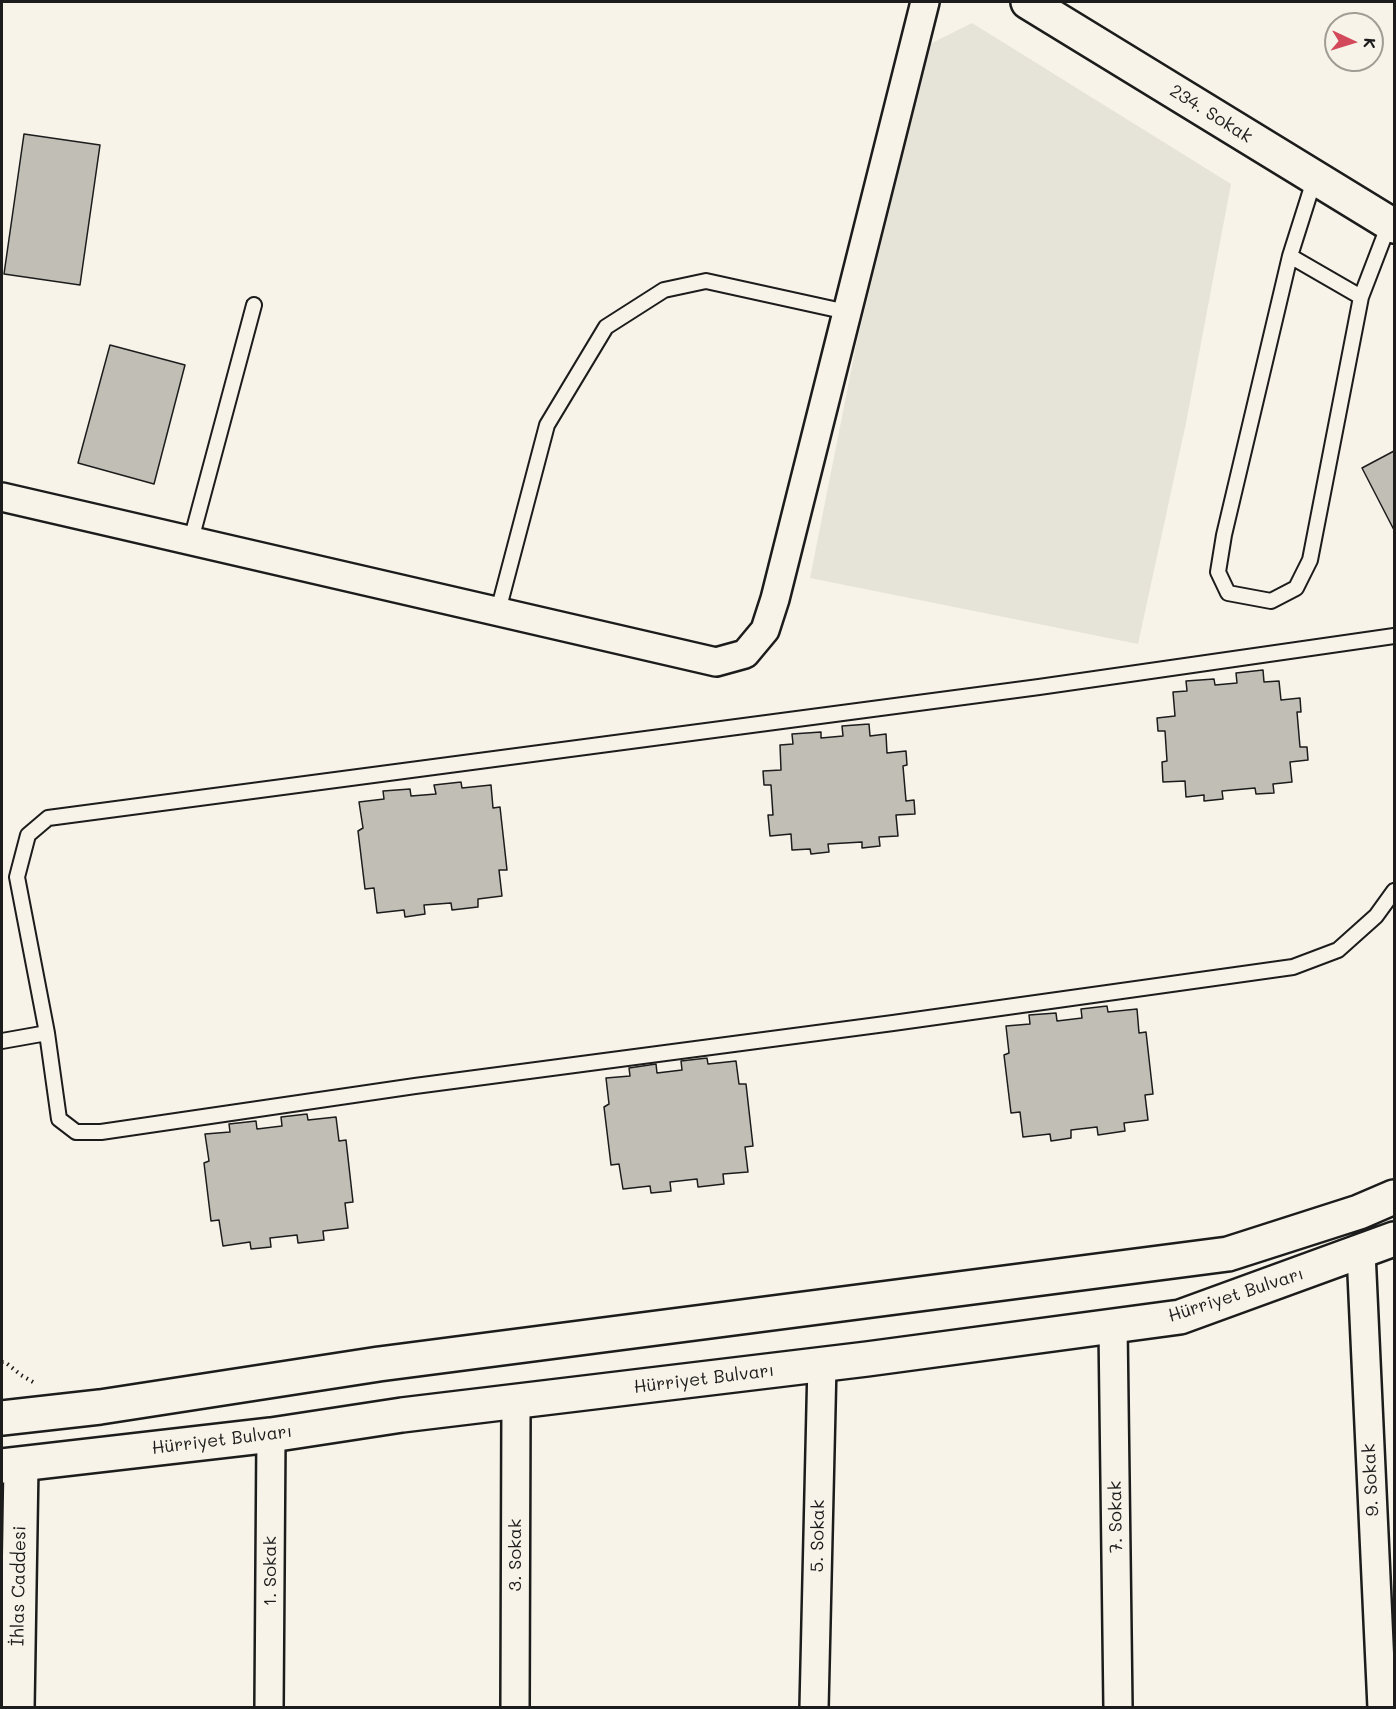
<!DOCTYPE html>
<html>
<head>
<meta charset="utf-8">
<style>
	body { margin:0 }
	#map { position:relative; width:1396px; height:1709px; overflow:hidden; background:#f7f3e8; font-family:Mali,sans-serif }
	canvas { display:block }
	.frame { position:absolute; inset:0; border:3px solid #1c1c1c; pointer-events:none }
	.north { position:absolute; left:1324px; top:12px; width:60px; height:60px; box-sizing:border-box; background:#f7f3e8; border:2px solid #9f9d96; border-radius:50%; rotate:94deg; font-size:16px; font-weight:700; line-height:24px; text-align:center; color:#1c1c1c }
	.north::after { content:''; display:block; margin:auto; width:21px; height:27px; background:#d1495b; clip-path:polygon(50% 0,100% 100%,50% 72%,0 100%) }
</style>
</head>
<body>
<div id="map">
<canvas width="1396" height="1709"></canvas>
<div class="frame"></div>
<div class="north">K</div>
</div>
<script>
const g = document.querySelector('canvas').getContext('2d');
g.lineJoin = 'round';
function paint(path, color) { g.fillStyle = color; g.fill(path, 'evenodd'); }
const poly = rows => new Path2D(rows.map(r => 'M' + r).join(''));
function stroke(path, color, width, dash) { g.strokeStyle = color; g.lineWidth = width; g.lineCap = dash ? 'butt' : 'round'; g.setLineDash(dash || []); g.stroke(path); }
function label(font, color, halo, rows, align = 'center') {
  g.font = font + ' Mali,sans-serif'; g.lineWidth = 5; g.setLineDash([]); g.textBaseline = 'middle'; g.strokeStyle = halo; g.fillStyle = color; for (const [text, x, y, turn = 0] of rows) {
    g.save(); g.translate(x, y); g.rotate((+turn || 0) * Math.PI / 180); g.textAlign = isNaN(turn) ? turn : align; if (halo) g.strokeText(text, 0, 0); g.fillText(text, 0, 0); g.restore();
  }
}
paint(poly([
	[972,23,1231,184,1186,423,1138,644,810,578,857,341,930,44]
]), '#e6e3d9');
const building = poly([
	[24,134,100,145,80,285,4,274,24,134],
	[110,345,185,365,154,484,78,463,110,345],
	[1394,451,1394,530,1362,468,1394,451],
	[1263,670,1264,682,1279,681,1281,700,1300,698,1301,712,1297,712,1300,747,1307,747,1308,760,1290,762,1292,782,1273,784,1274,793,1256,794,1255,788,1222,791,1223,799,1204,801,1204,795,1186,797,1185,781,1163,782,1162,762,1167,761,1165,731,1158,731,1157,718,1175,716,1173,692,1187,691,1186,681,1214,679,1215,685,1237,683,1236,673,1263,670],
	[869,724,870,736,886,734,887,753,906,751,907,765,903,766,906,801,914,800,915,814,896,815,898,836,879,837,880,846,862,848,862,842,828,844,829,852,811,854,810,849,792,850,791,834,770,836,768,815,773,815,771,785,764,785,763,771,781,770,780,745,793,744,792,734,821,732,821,738,843,736,842,726,869,724],
	[461,782,462,788,491,785,493,808,500,807,507,870,499,870,502,896,478,899,478,907,452,910,451,903,424,905,425,914,405,917,404,910,377,913,374,888,365,889,358,831,363,828,359,802,384,799,383,791,410,789,411,796,436,794,434,785,461,782],
	[1107,1006,1108,1012,1137,1009,1139,1033,1146,1032,1153,1094,1145,1095,1148,1120,1124,1123,1125,1131,1098,1135,1097,1127,1071,1130,1071,1138,1051,1141,1050,1134,1023,1137,1020,1112,1011,1113,1004,1055,1009,1053,1006,1026,1030,1024,1029,1015,1056,1013,1057,1021,1082,1018,1081,1009,1107,1006],
	[707,1058,708,1064,736,1061,739,1084,746,1084,753,1146,745,1147,748,1172,723,1174,724,1184,698,1187,697,1179,670,1182,671,1191,651,1193,650,1186,623,1189,619,1164,611,1165,604,1107,609,1104,606,1078,630,1076,629,1068,656,1064,657,1073,682,1070,681,1061,707,1058],
	[307,1114,308,1120,336,1117,339,1141,346,1140,353,1202,345,1203,348,1228,323,1231,324,1240,298,1243,297,1235,270,1238,271,1247,251,1249,250,1242,223,1246,219,1220,211,1221,204,1163,209,1161,205,1134,230,1132,229,1124,256,1121,257,1129,282,1126,281,1117,307,1114]
]);
paint(building, '#c0beb5');
stroke(building, '#1c1c1c', 1.5);
const service = poly([
	[1315,177,1290,256,1224,535,1218,572,1228,593,1271,601,1296,588,1310,560,1361,297,1389,224],
	[1290,256,1361,297],
	[191,540,254,305],
	[498,611,547,425,606,327,664,290,706,281,847,312],
	[1394,636,1039,687,48,818,28,835,17,877,47,1033,59,1119,76,1132,101,1132,415,1086,893,1023,1293,967,1338,950,1376,916,1394,891],
	[2,1041,47,1033]
]);
const minor = poly([
	[2,497,716,662,745,654,765,630,775,599,925,2],
	[1361,1252,1382,1708],
	[1113,1326,1118,1708],
	[269,1708,271,1435],
	[515,1708,516,1402],
	[814,1708,822,1364]
]);
const tertiary = poly([
	[1028,2,1394,226]
]);
const secondary = poly([
	[17,1708,21,1465]
]);
const primary = poly([
	[2,1418,100,1407,379,1364,1228,1254,1359,1212,1394,1197],
	[2,1466,271,1435,402,1415,867,1359,1180,1317,1394,1239]
]);
stroke(service, '#1c1c1c', 18);
stroke(minor, '#1c1c1c', 32);
stroke(tertiary, '#1c1c1c', 38);
stroke(secondary, '#1c1c1c', 38);
stroke(primary, '#1c1c1c', 38);
stroke(poly([
	[2,1362,5,1362,21,1375,33,1382]
]), '#1c1c1c', 4, [1.5, 4.5]);
stroke(service, '#f7f3e8', 14);
stroke(minor, '#f7f3e8', 27);
stroke(tertiary, '#f7f3e8', 33);
stroke(secondary, '#f7f3e8', 33);
stroke(primary, '#f7f3e8', 33);
label('18px', '#1c1c1c', '#f7f3e8', [
	["234. Sokak",1211,114,32],
	["Hürriyet Bulvarı",1236,1295,-18],
	["Hürriyet Bulvarı",704,1379,-7],
	["Hürriyet Bulvarı",222,1440,-7],
	["9. Sokak",1371,1480,-93],
	["7. Sokak",1116,1517,-91],
	["5. Sokak",818,1536,-89],
	["3. Sokak",515,1555,-90],
	["1. Sokak",270,1571,-90],
	["İhlas Caddesi",19,1586,-89]
]);
</script>
</body>
</html>
